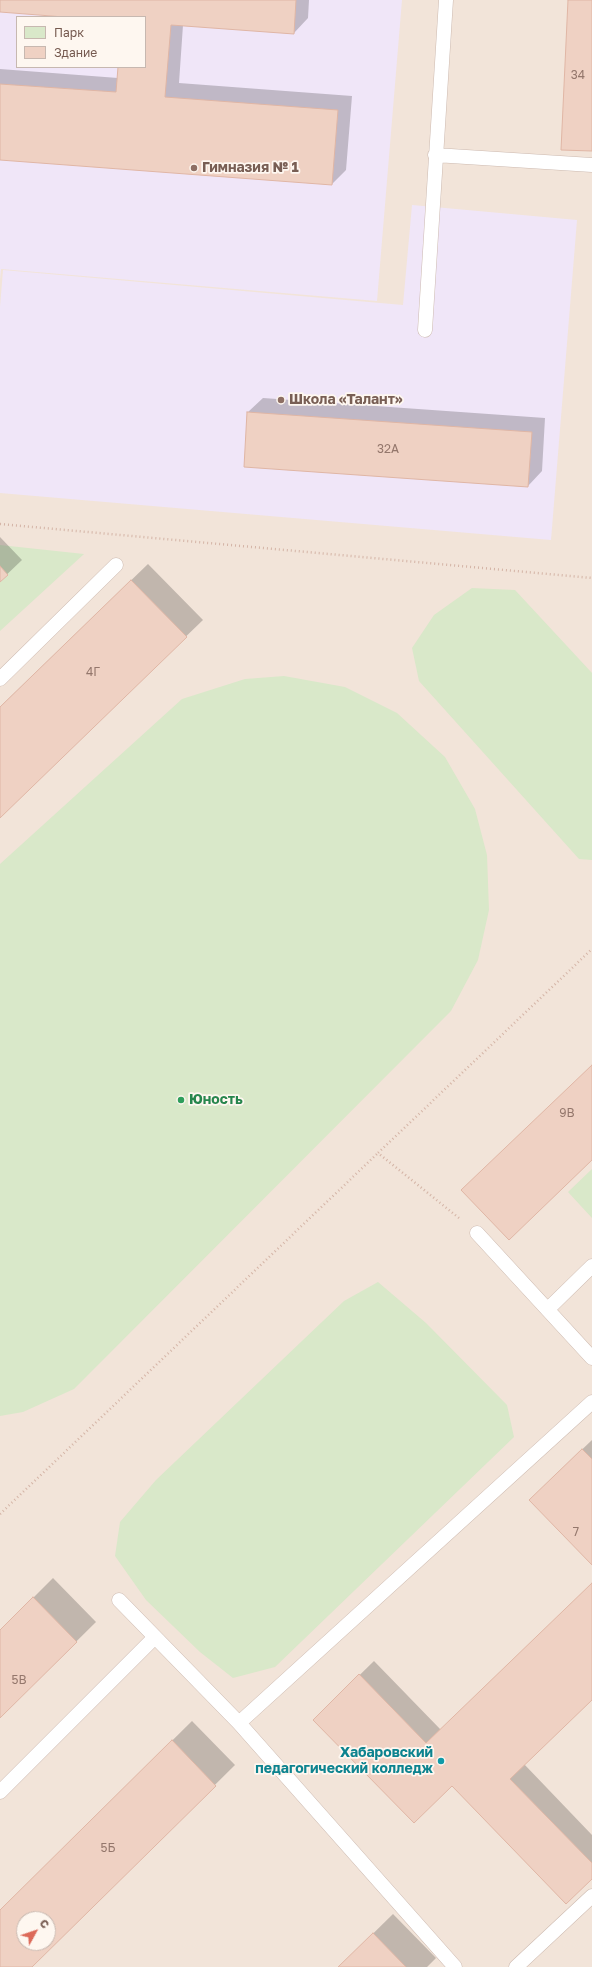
<!DOCTYPE html>
<html>
<head>
<meta charset="utf-8">
<style>
	body { margin:0 }
	#map { position:relative; width:592px; height:1967px; overflow:hidden; background:#fbf3ea; font-family:"Golos Text",sans-serif }
	canvas { display:block }
	.legend { position:absolute; left:16px; top:16px; width:130px; height:52px; box-sizing:border-box; background:#fef7f0; border:1px solid #c7b8b0; margin:0; padding:5px 7px; list-style:none; font-size:12px; color:#75594f }
	.legend li { display:flex; align-items:center; gap:8px; height:20px }
	.legend b { width:20px; border:1px solid #c7b8b0 }
	.north { position:absolute; left:16px; top:1911px; width:40px; height:40px; box-sizing:border-box; background:#fef7f0; border:1px solid #c7b8b0; border-radius:50%; rotate:50deg; font-size:11px; font-weight:700; line-height:16px; text-align:center; color:#75594f }
	.north::after { content:''; display:block; margin:auto; width:14px; height:18px; background:#dc6a59; clip-path:polygon(50% 0,100% 100%,50% 72%,0 100%) }
</style>
</head>
<body>
<div id="map">
<canvas width="592" height="1967"></canvas>
<ul class="legend">
<li><b style="height:11px;background:#d9e8c9"></b>Парк</li>
<li><b style="height:11px;background:#efd1c3"></b>Здание</li>
</ul>
<div class="north">С</div>
</div>
<script>
const g = document.querySelector('canvas').getContext('2d');
g.lineJoin = 'round';
function paint(path, color) { g.fillStyle = color; g.fill(path, 'evenodd'); }
const poly = rows => new Path2D(rows.map(r => 'M' + r).join(''));
function stroke(path, color, width, dash) { g.strokeStyle = color; g.lineWidth = width; g.lineCap = dash ? 'butt' : 'round'; g.setLineDash(dash || []); g.stroke(path); }
function label(font, color, halo, rows, align = 'center') {
  g.font = font + ' "Golos Text",sans-serif'; g.lineWidth = 3.5; g.setLineDash([]); g.textBaseline = 'middle'; g.strokeStyle = halo; g.fillStyle = color; for (const [text, x, y, turn = 0] of rows) {
    g.save(); g.translate(x, y); g.rotate((+turn || 0) * Math.PI / 180); g.textAlign = isNaN(turn) ? turn : align; if (halo) g.strokeText(text, 0, 0); g.fillText(text, 0, 0); g.restore();
  }
}
paint(poly([
	[0,0,592,0,592,1967,0,1967],
	[17,17,145,17,145,67,17,67],
	[24,1919,48,1919,48,1943,24,1943]
]), '#f2e4d9');
paint(poly([
	[0,0,402,0,377,301,1,269,0,280],
	[17,17,145,17,145,67,17,67],
	[412,205,577,220,551,540,0,493,0,307,3,270,403,305]
]), '#f0e6f8');
paint(poly([
	[0,545,84,554,0,631],
	[472,588,515,590,592,673,592,860,579,859,419,681,412,648,434,615],
	[284,676,345,687,397,713,445,757,475,809,487,855,489,910,478,960,451,1011,74,1389,23,1412,0,1416,0,864,182,699,245,679],
	[592,1169,592,1218,568,1192],
	[378,1282,426,1323,507,1405,514,1437,275,1667,233,1678,200,1652,146,1600,115,1556,120,1522,156,1480,344,1301]
]), '#d9e8c9');
paint(poly([
	[0,0,309,0,308,18,294,33,183,25,179,83,352,96,346,170,332,184,0,159,0,69,118,78,119,67,145,67,145,17,77,17,0,11],
	[263,398,545,418,542,471,528,486,248,412],
	[0,537,22,560,0,581],
	[148,564,203,620,0,816,0,707],
	[592,1440,592,1563,544,1486],
	[53,1578,96,1622,0,1717,0,1631],
	[592,1584,592,1698,524,1764,592,1835,592,1878,453,1785,328,1706,374,1661,441,1730],
	[192,1721,235,1765,31,1967,0,1967,0,1911],
	[24,1919,48,1919,48,1943,24,1943],
	[393,1914,436,1958,427,1967,339,1967]
]), '#0003');
const building = poly([
	[0,0,296,0,294,34,171,25,165,97,338,110,332,185,0,160,0,84,116,92,118,67,145,67,145,17,64,17,0,12,0,0],
	[568,0,592,0,592,151,561,150,568,0],
	[247,412,532,432,528,487,244,467,247,412],
	[0,566,8,575,0,582,0,566],
	[131,580,187,637,0,818,0,707,131,580],
	[592,1065,592,1160,509,1240,461,1190,592,1065],
	[582,1449,592,1459,592,1565,529,1500,582,1449],
	[592,1583,592,1700,510,1779,592,1863,592,1879,566,1904,452,1786,414,1823,313,1720,359,1674,426,1743,592,1583],
	[33,1597,77,1642,0,1718,0,1630,33,1597],
	[172,1740,216,1786,32,1967,0,1967,0,1910,172,1740],
	[24,1919,48,1919,48,1943,24,1943,24,1919],
	[373,1933,406,1967,338,1967,373,1933]
]);
paint(building, '#efd1c3');
stroke(building, '#e0b6a5', 1);
const service = poly([
	[435,155,592,165],
	[425,330,446,0],
	[0,679,116,565],
	[477,1233,592,1358],
	[548,1309,592,1266],
	[119,1600,239,1723,455,1967],
	[239,1723,592,1402],
	[0,1792,155,1637],
	[516,1967,592,1896]
]);
stroke(service, '#cdbab0', 15);
stroke(poly([
	[0,524,592,578],
	[459,1218,378,1153,592,949],
	[0,1514,378,1153]
]), '#d4b4a6', 2.5, [1, 3]);
stroke(service, '#fff', 14);
for (const [x, y, r, color] of [
	[194,168,4,"#8d6e63"],
	[281,400,4,"#8d6e63"],
	[181,1100,4,"#2e9e5b"],
	[441,1761,4,"#0f9aa8"]
]) { const dot = new Path2D(); dot.arc(x, y, r, 0, 2 * Math.PI); g.fillStyle = color; g.fill(dot); stroke(dot, '#fef7f0', 1.5); }
label('12px', '#94776c', null, [
	["34",578,75],
	["32А",388,449],
	["4Г",93,672],
	["9В",567,1113],
	["7",576,1532],
	["5В",19,1680],
	["5Б",108,1848]
]);
label('bold 14px', '#785e54', '#fef7f0', [
	["Гимназия № 1",202,168],
	["Школа «Талант»",289,400]
], 'left');
label('bold 14px', '#27864d', '#fef7f0', [
	["Юность",189,1100]
], 'left');
label('bold 14px', '#0d838f', '#fef7f0', [
	["Хабаровский",433,1753],
	["педагогический колледж",433,1769]
], 'right');
</script>
</body>
</html>
